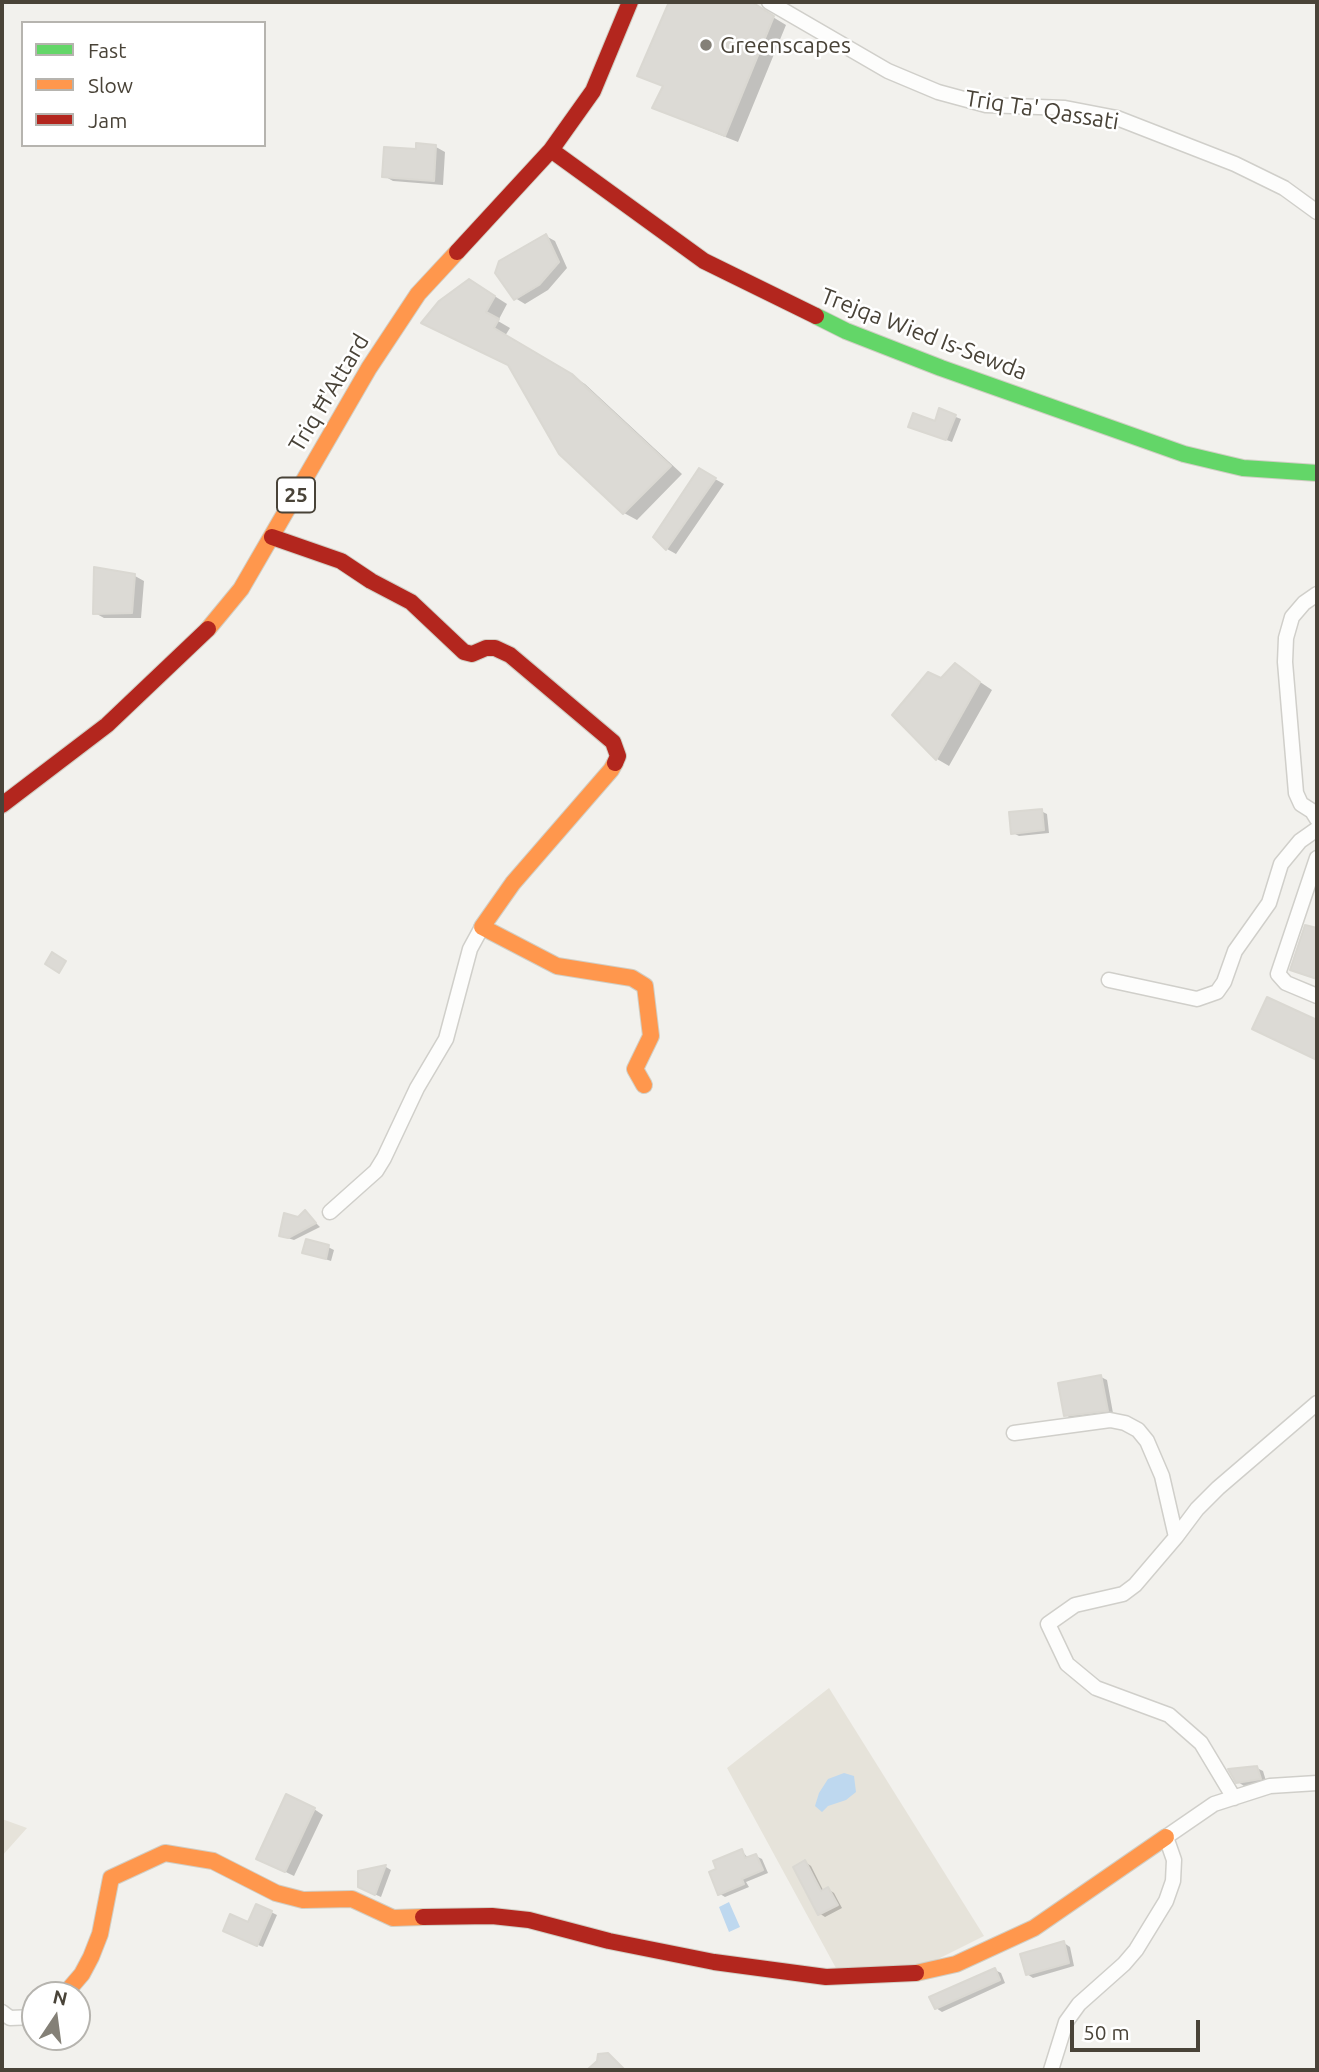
<!DOCTYPE html>
<html>
<head>
<meta charset="utf-8">
<style>
	body { margin:0 }
	#map { position:relative; width:1319px; height:2072px; overflow:hidden; background:#f2f1ed; font-family:Ubuntu,sans-serif }
	canvas { display:block }
	.frame { position:absolute; inset:0; border:4px solid #494338; pointer-events:none }
	.legend { position:absolute; left:21px; top:21px; width:245px; height:126px; box-sizing:border-box; background:#fff; border:2px solid #b6b4af; margin:0; padding:9px 12px; list-style:none; font-size:21px; color:#494338 }
	.legend li { display:flex; align-items:center; gap:14px; height:35px }
	.legend b { width:35px; border:2px solid #b6b4af }
	.north { position:absolute; left:21px; top:1981px; width:70px; height:70px; box-sizing:border-box; background:#fff; border:2px solid #b6b4af; border-radius:50%; rotate:13deg; font-size:19px; font-weight:700; line-height:28px; text-align:center; color:#494338 }
	.north::after { content:''; display:block; margin:auto; width:24px; height:32px; background:#848077; clip-path:polygon(50% 0,100% 100%,50% 72%,0 100%) }
	.scale { position:absolute; left:1070px; top:2020px; width:130px; height:32px; box-sizing:border-box; border:4px solid #494338; border-top:0; padding-left:9px; font-size:21px; line-height:24px; white-space:nowrap; color:#494338; -webkit-text-stroke:5px #fff; paint-order:stroke }
</style>
</head>
<body>
<div id="map">
<canvas width="1319" height="2072"></canvas>
<div class="frame"></div>
<ul class="legend">
<li><b style="height:9px;background:#63d668"></b>Fast</li>
<li><b style="height:9px;background:#ff974d"></b>Slow</li>
<li><b style="height:9px;background:#b3261e"></b>Jam</li>
</ul>
<div class="north">N</div>
<div class="scale">50 m</div>
</div>
<script>
const g = document.querySelector('canvas').getContext('2d');
g.lineJoin = 'round';
function paint(path, color) { g.fillStyle = color; g.fill(path, 'evenodd'); }
const poly = rows => new Path2D(rows.map(r => 'M' + r).join(''));
function stroke(path, color, width, dash) { g.strokeStyle = color; g.lineWidth = width; g.lineCap = dash ? 'butt' : 'round'; g.setLineDash(dash || []); g.stroke(path); }
function label(font, color, halo, rows, align = 'center') {
  g.font = font + ' Ubuntu,sans-serif'; g.lineWidth = 5; g.setLineDash([]); g.textBaseline = 'middle'; g.strokeStyle = halo; g.fillStyle = color; for (const [text, x, y, turn = 0] of rows) {
    g.save(); g.translate(x, y); g.rotate((+turn || 0) * Math.PI / 180); g.textAlign = isNaN(turn) ? turn : align; if (halo) g.strokeText(text, 0, 0); g.fillText(text, 0, 0); g.restore();
  }
}
paint(poly([
	[829,1688,984,1936,916,1970,837,1970,727,1768],
	[2,1819,27,1828,2,1856]
]), '#e6e3da');
paint(poly([
	[844,1773,854,1776,856,1792,846,1800,828,1806,822,1812,815,1806,819,1793,828,1779],
	[729,1902,740,1927,729,1932,719,1907]
]), '#bed8ef');
paint(poly([
	[671,2,748,2,786,25,738,142,667,114,654,107,664,87,639,75],
	[436,147,445,152,443,185,393,181,384,176,418,151],
	[546,236,555,241,567,268,548,290,525,304,515,298],
	[482,288,507,304,498,321,510,328,505,336,585,384,682,474,637,520,624,513,560,453,511,365,436,329],
	[940,411,961,419,952,442,916,429,936,423],
	[699,470,724,484,676,554,667,549],
	[135,576,144,581,141,618,104,618,95,613],
	[955,665,992,690,949,766,937,759,894,715,942,680],
	[1041,811,1047,814,1049,833,1019,836,1013,833],
	[1307,927,1317,930,1317,980,1292,969],
	[305,1212,320,1227,294,1240,281,1236],
	[328,1247,334,1250,331,1261,304,1252],
	[1101,1377,1107,1380,1113,1413,1072,1419,1066,1415],
	[1257,1768,1263,1771,1266,1781,1244,1786,1238,1782],
	[314,1809,323,1815,294,1876,267,1863],
	[742,1851,749,1859,756,1856,762,1859,768,1873,746,1882,749,1887,725,1897,720,1894,718,1870],
	[805,1862,811,1866,824,1892,828,1889,834,1893,842,1908,825,1917,819,1913],
	[386,1867,391,1870,381,1897,365,1890,360,1872],
	[271,1912,277,1915,263,1947,231,1934],
	[1064,1943,1070,1947,1074,1966,1033,1978,1027,1974],
	[995,1970,1001,1973,1005,1983,942,2012,936,2008]
]), '#0003');
const building = poly([
	[669,2,752,2,774,16,725,136,652,108,663,86,637,76,669,2],
	[416,143,436,145,434,181,382,177,384,147,416,149,416,143],
	[546,234,559,262,539,285,514,300,495,273,499,261,546,234],
	[469,279,495,296,486,312,499,319,494,328,572,374,671,466,623,514,559,454,508,365,421,323,439,301,469,279],
	[939,408,956,415,946,440,908,427,913,413,935,421,939,408],
	[699,468,716,478,666,550,653,537,699,468],
	[94,567,135,574,132,613,93,614,94,567],
	[955,663,980,682,936,760,892,715,928,672,941,678,955,663],
	[1042,809,1044,830,1011,834,1009,812,1042,809],
	[1305,925,1317,928,1317,979,1290,970,1305,925],
	[52,952,66,961,59,973,45,964,52,952],
	[1267,997,1317,1020,1317,1060,1252,1029,1267,997],
	[305,1210,316,1223,288,1238,279,1236,284,1213,298,1217,305,1210],
	[306,1239,329,1245,326,1259,302,1253,306,1239],
	[1101,1375,1108,1411,1064,1416,1058,1383,1101,1375],
	[1257,1766,1261,1779,1236,1783,1228,1769,1257,1766],
	[286,1794,315,1808,285,1872,256,1859,286,1794],
	[742,1849,745,1858,756,1854,763,1870,742,1879,744,1884,718,1895,709,1872,716,1869,713,1861,742,1849],
	[805,1860,821,1891,828,1887,838,1905,818,1915,793,1867,805,1860],
	[386,1865,375,1895,358,1887,358,1871,386,1865],
	[256,1904,272,1911,257,1946,223,1931,230,1914,248,1922,256,1904],
	[1064,1941,1069,1963,1026,1975,1020,1954,1064,1941],
	[995,1968,1000,1980,935,2009,929,1997,995,1968],
	[608,2053,625,2070,587,2070,597,2061,598,2054,608,2053]
]);
paint(building, '#dcdad5');
stroke(building, '#dad8d2', 2);
const street = poly([
	[769,2,888,71,938,92,986,105,1065,108,1117,118,1235,164,1284,188,1317,212],
	[1317,594,1304,603,1292,617,1286,638,1285,662,1296,793,1301,804,1312,811,1317,819],
	[1317,858,1278,974,1286,983,1317,996],
	[1109,980,1197,999,1217,992,1224,982,1235,951,1269,903,1281,864,1300,841,1317,829],
	[330,1212,376,1171,384,1158,417,1088,446,1039,470,949,482,927],
	[1014,1433,1110,1420,1125,1423,1138,1430,1147,1441,1162,1476,1176,1537,1135,1585,1123,1594,1075,1605,1048,1624,1067,1664,1096,1688,1169,1715,1201,1743,1234,1798],
	[1176,1537,1197,1509,1218,1488,1317,1403],
	[2,2012,10,2018,35,2017],
	[1051,2070,1066,2022,1079,2004,1124,1964,1136,1950,1166,1901,1173,1881,1174,1860,1166,1837,1214,1804,1270,1786,1317,1783]
]);
const fast = poly([
	[816,316,846,331,941,368,1184,454,1243,468,1317,473]
]);
const slow = poly([
	[208,629,241,589,369,368,418,294,457,252],
	[615,763,611,770,513,883,482,927,557,966,632,978,645,986,651,1036,635,1069,644,1085],
	[916,1973,956,1964,1034,1928,1166,1837],
	[64,1995,82,1974,91,1957,100,1934,111,1878,165,1853,213,1861,276,1893,303,1900,352,1899,393,1918,423,1917]
]);
const jam = poly([
	[551,150,704,261,816,316],
	[457,252,551,150,593,91,630,2],
	[272,537,341,561,371,581,411,602,464,652,472,654,486,648,495,648,510,655,613,742,618,756,615,763],
	[2,805,107,725,208,629],
	[423,1917,492,1916,529,1920,609,1941,714,1962,826,1977,916,1973]
]);
stroke(street, '#d0cfca', 17);
stroke(fast, '#d1cec4', 18);
stroke(slow, '#d1cec4', 18);
stroke(jam, '#d1cec4', 18);
stroke(street, '#fdfdfc', 14);
stroke(fast, '#63d668', 16);
stroke(slow, '#ff974d', 16);
stroke(jam, '#b3261e', 16);
for (const [x, y, r, color] of [
	[706,45,7,"#848077"]
]) { const dot = new Path2D(); dot.arc(x, y, r, 0, 2 * Math.PI); g.fillStyle = color; g.fill(dot); stroke(dot, '#fff', 2.5); }
for (const [x, y, w] of [
	[296,495,38]
]) { const box = new Path2D(); box.roundRect(x - w / 2, y - 17.5, w, 35, 5); g.fillStyle = '#fff'; g.fill(box); stroke(box, '#494338', 2); }
label('bold 21px', '#494338', null, [
	["25",296,495]
]);
label('23px', '#494338', '#fff', [
	["Greenscapes",720,45]
], 'left');
label('23px', '#494338', '#fff', [
	["Triq Ta' Qassati",1042,110,9],
	["Trejqa Wied Is-Sewda",924,334,21],
	["Triq Ħ'Attard",329,393,-59]
]);
</script>
</body>
</html>
